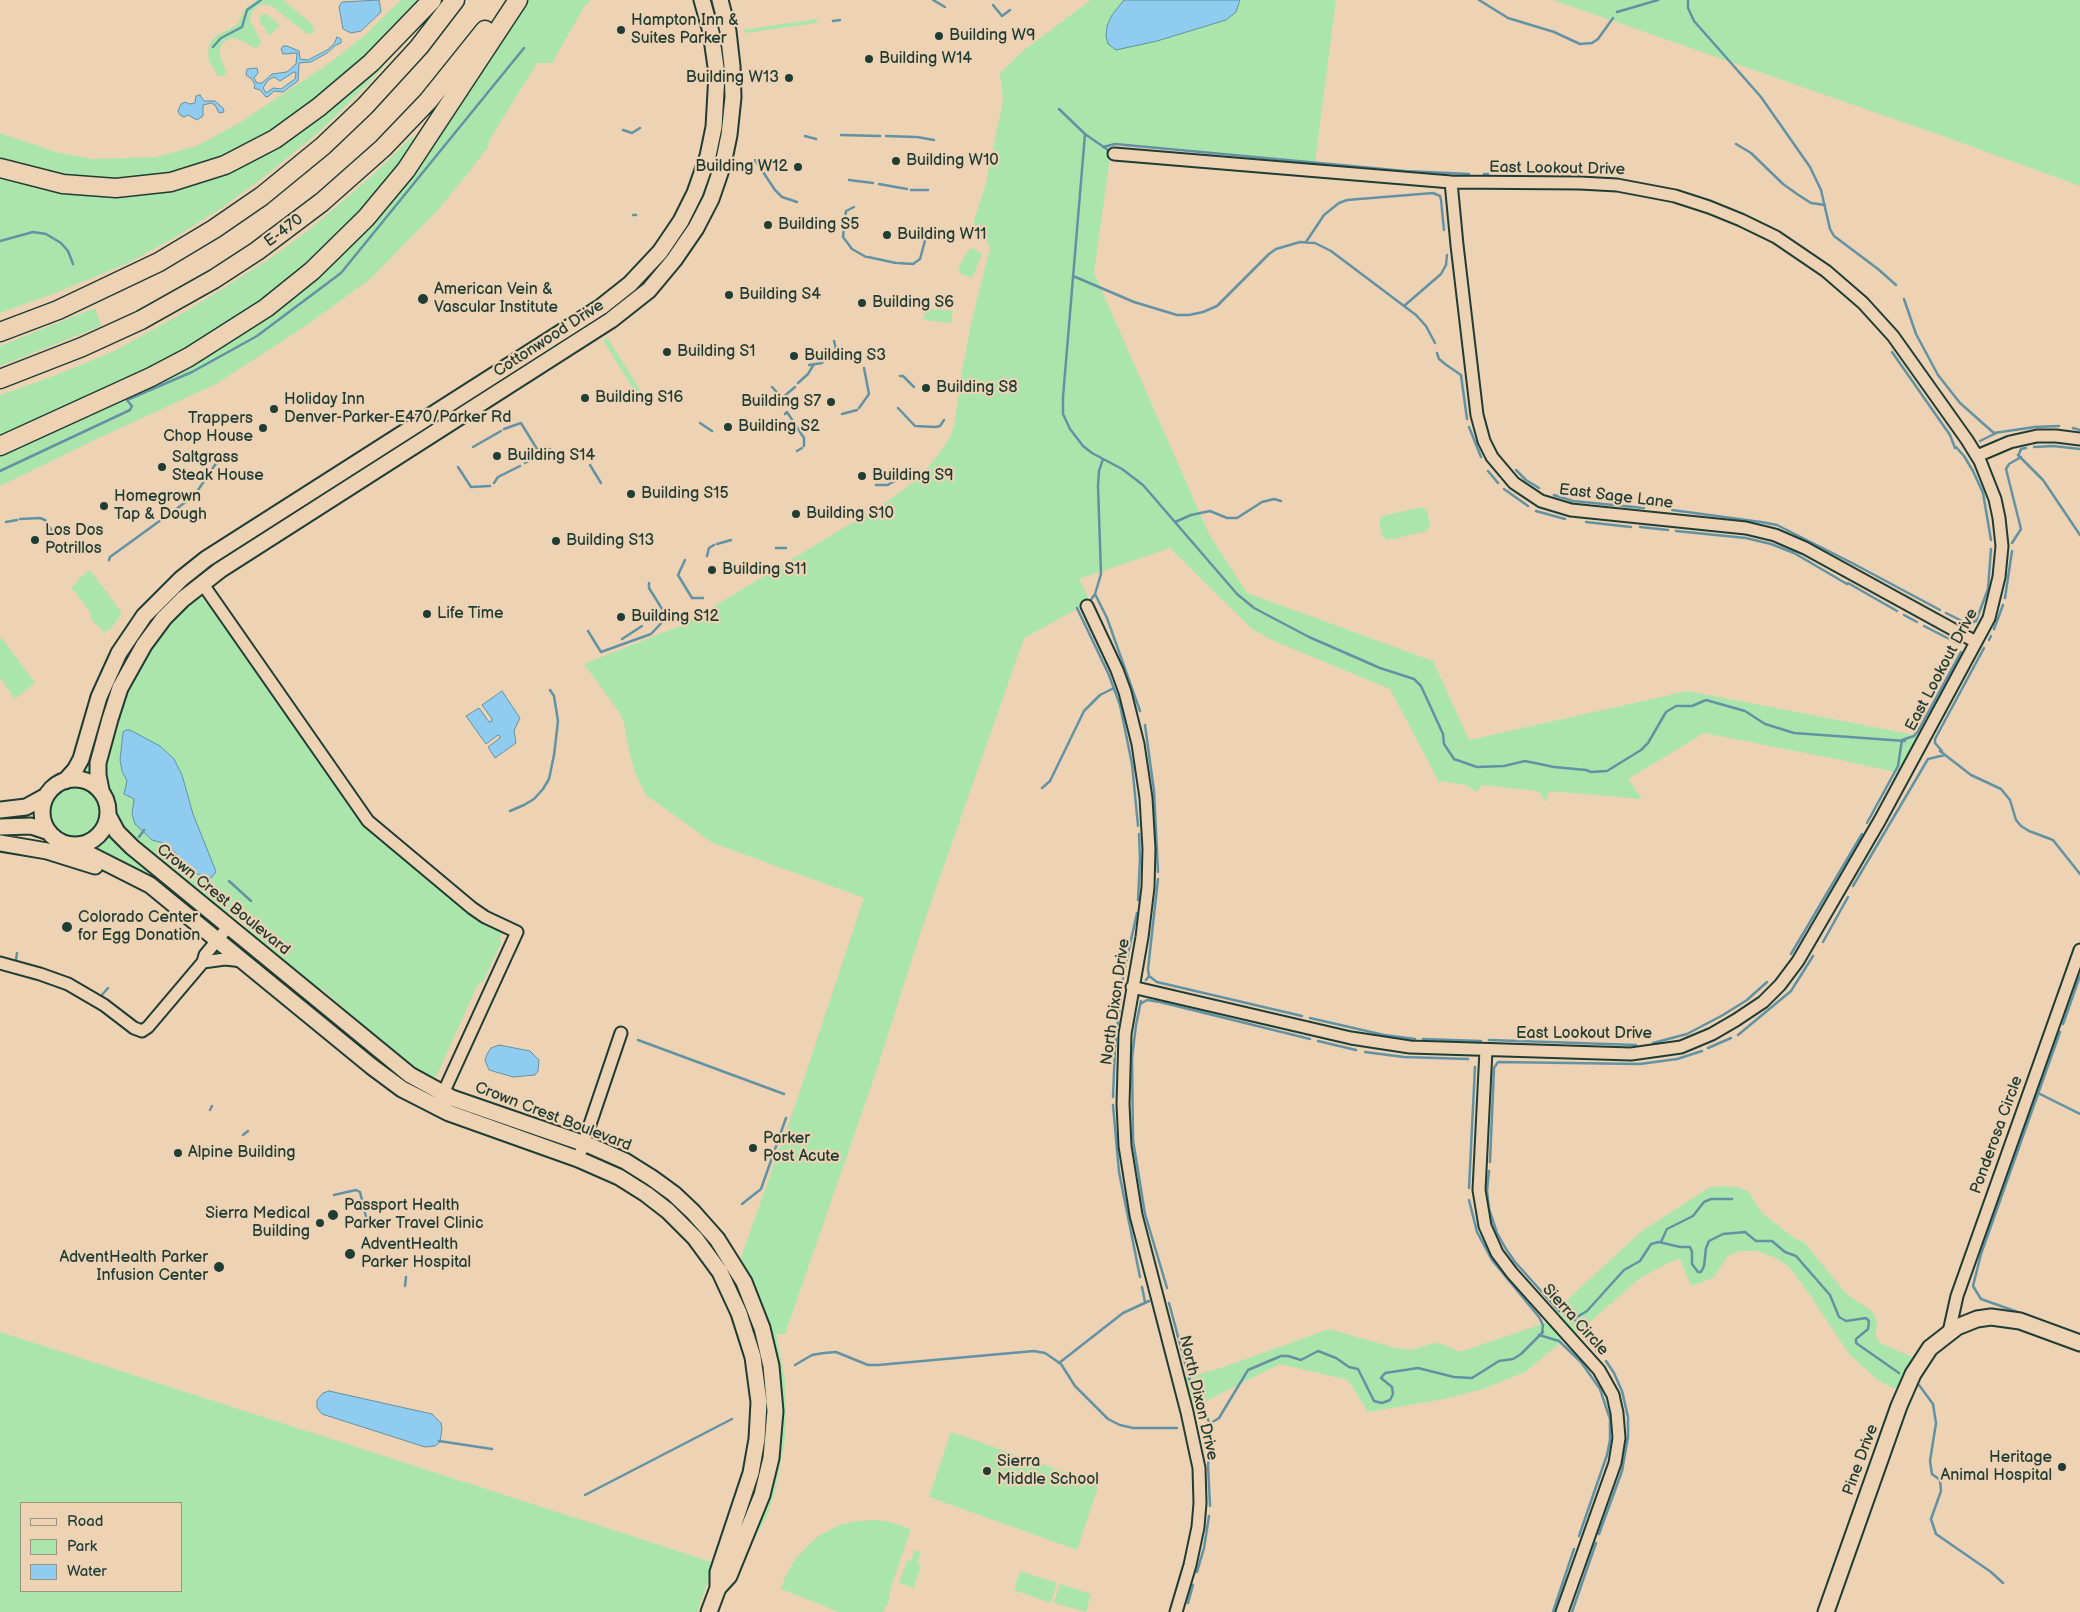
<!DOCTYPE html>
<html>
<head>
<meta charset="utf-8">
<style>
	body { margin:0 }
	#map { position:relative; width:2080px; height:1612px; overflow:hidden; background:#edd2b4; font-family:"Balsamiq Sans",sans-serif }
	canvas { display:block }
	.legend { position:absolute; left:20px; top:1502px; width:162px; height:90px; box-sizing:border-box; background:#edd2b4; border:1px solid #9b9681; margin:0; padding:6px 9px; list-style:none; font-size:15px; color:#1f3d34 }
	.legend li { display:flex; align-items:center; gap:10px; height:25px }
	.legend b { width:25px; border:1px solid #9b9681 }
</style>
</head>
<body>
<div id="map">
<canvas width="2080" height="1612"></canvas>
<ul class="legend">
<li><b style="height:6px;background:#edd2b4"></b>Road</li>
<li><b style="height:14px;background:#aae6ac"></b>Park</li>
<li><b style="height:14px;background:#8fccef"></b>Water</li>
</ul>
</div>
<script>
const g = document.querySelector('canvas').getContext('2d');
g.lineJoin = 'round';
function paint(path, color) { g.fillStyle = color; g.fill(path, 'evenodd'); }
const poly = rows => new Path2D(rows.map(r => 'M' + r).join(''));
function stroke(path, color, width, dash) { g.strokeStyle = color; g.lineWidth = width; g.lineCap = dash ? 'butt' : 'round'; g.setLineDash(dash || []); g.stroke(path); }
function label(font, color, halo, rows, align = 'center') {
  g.font = font + ' "Balsamiq Sans",sans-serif'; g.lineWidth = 4.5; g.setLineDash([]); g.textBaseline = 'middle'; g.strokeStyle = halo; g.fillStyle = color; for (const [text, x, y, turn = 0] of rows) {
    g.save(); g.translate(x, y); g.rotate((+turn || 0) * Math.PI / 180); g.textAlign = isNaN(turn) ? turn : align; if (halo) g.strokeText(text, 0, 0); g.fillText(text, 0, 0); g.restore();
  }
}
paint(poly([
	[257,0,283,0,312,24,314,31,311,34,307,34,272,6,264,4,259,5,252,12,250,21,261,41,260,45,255,48,238,39,232,38,225,41,221,46,219,53,226,72,224,76,218,76,209,61,208,51,210,43,216,36,237,25,246,8],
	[401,0,425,0,409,17,302,113,233,156,160,178,80,181,0,161,0,133,56,152,92,159,156,157,197,146,239,123,324,67,363,37],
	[527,0,591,0,584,7,552,63,537,63,490,139,488,147,472,168,439,209,370,279,307,325,216,384,101,437,0,486,0,453,134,391,324,268,510,27],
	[1091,0,1336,0,1315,162,1112,143,1094,273,1209,534,1247,593,1433,661,1469,740,1688,691,1920,736,1899,773,1846,761,1704,733,1628,779,1642,799,1549,791,1546,802,1538,791,1482,785,1476,792,1466,785,1439,781,1438,786,1437,778,1390,689,1274,641,1252,629,1170,548,1079,579,1090,602,1024,638,921,931,876,1072,785,1334,776,1334,785,1379,786,1415,785,1440,775,1492,766,1518,753,1541,751,1538,780,1430,739,1263,796,1103,864,898,713,843,646,795,637,777,630,756,624,723,618,710,584,664,685,624,888,501,919,478,934,460,948,441,954,427,962,371,971,324,990,248,987,241,974,227,974,221,986,183,1003,100,1000,73,1024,50],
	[1553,0,2080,0,2080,186,1940,135],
	[266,14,280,25,269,36,259,19,261,15],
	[424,19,370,82,320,131,260,180,220,209,172,239,128,263,58,292,0,313,0,174,53,187,216,174],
	[816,19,818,21,816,23,746,33,743,30],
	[413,136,420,140,333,245,220,333,0,441,0,395,59,374,114,351,183,313,224,288,278,253,315,225,375,173],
	[973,248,982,254,972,278,961,274,958,269,967,252],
	[95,308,101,326,0,366,0,346],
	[925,308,953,311,951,323,924,320],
	[607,337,647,401,643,405,603,340],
	[534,358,490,391,321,497,355,471],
	[1422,507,1427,510,1430,526,1427,531,1388,540,1382,536,1379,521,1382,516],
	[213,563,173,601,146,632,92,776,81,773,110,684,139,632,173,593],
	[90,570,122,613,110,630,107,629,105,634,99,626,98,627,90,617,91,616,88,609,71,587,78,582,77,580],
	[201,597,214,611,364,827,474,918,503,933,500,937,501,943,483,982,478,984,437,1075,432,1080,418,1073,340,1011,343,1007,321,988,317,993,242,931,245,926,229,913,225,917,128,837,115,813,113,802,104,783,103,775,118,711,134,674,169,621,192,599],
	[2,638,35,683,15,699,0,678,0,639],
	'48 812a28 28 0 1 1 56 0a28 28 0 1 1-56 0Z',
	[109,832,184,897,183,899,161,885,87,849,101,841],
	[598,1154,629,1169,687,1213,725,1261,747,1303,765,1361,759,1362,716,1258,595,1160],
	[1718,1186,1736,1187,1748,1191,1762,1213,1794,1238,1805,1243,1842,1289,1849,1296,1872,1311,1877,1321,1876,1337,1880,1343,1914,1358,1898,1391,1878,1380,1849,1354,1808,1292,1789,1267,1776,1258,1757,1251,1740,1251,1728,1256,1713,1278,1691,1286,1680,1259,1670,1262,1640,1278,1575,1335,1554,1312,1642,1231,1699,1194,1708,1188],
	[1548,1322,1565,1339,1525,1372,1483,1389,1439,1400,1368,1412,1348,1380,1280,1364,1192,1408,1184,1378,1221,1368,1329,1329,1395,1348,1412,1350,1430,1344,1439,1343,1460,1352],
	[0,1332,715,1563,697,1612,0,1612],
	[21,1503,181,1503,181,1591,21,1591],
	[951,1432,1099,1484,1077,1550,929,1497],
	[875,1520,889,1522,911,1529,891,1587,889,1601,883,1612,839,1612,781,1589,785,1577,796,1558,817,1537,839,1525,857,1521],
	[915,1550,921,1552,917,1564,921,1565,914,1588,899,1583,907,1560,911,1561],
	[1020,1571,1057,1583,1051,1603,1014,1590],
	[1060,1584,1091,1594,1086,1612,1054,1603]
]), '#aae6ac');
const water = poly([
	[379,0,381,12,361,31,351,33,343,29,339,7,342,2,379,0],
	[1124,0,1240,0,1236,12,1226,20,1157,41,1116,50,1108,44,1106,36,1107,26,1112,15,1124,0],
	[337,37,341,39,341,43,336,45,327,53,311,62,299,63,298,81,283,92,274,91,269,96,266,97,260,90,254,88,255,85,252,79,246,75,247,69,257,68,258,73,254,78,257,83,262,83,272,74,287,72,296,64,297,53,283,54,281,49,283,46,287,46,299,51,300,59,308,60,327,50,334,44,337,37],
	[294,72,296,73,295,79,281,89,273,88,266,93,263,88,268,80,274,77,280,81,294,72],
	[200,95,204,101,215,101,223,108,224,112,219,113,215,105,211,103,203,105,203,116,197,120,188,115,184,117,180,115,178,111,181,104,185,102,189,104,195,103,196,96,200,95],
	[502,691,520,718,514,731,516,743,495,758,488,747,500,738,500,736,498,735,486,744,466,716,479,708,489,722,491,722,492,719,482,705,502,691],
	[126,730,130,730,160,746,174,759,182,775,193,814,215,869,216,872,211,878,194,873,176,860,176,853,163,843,152,840,135,824,132,814,134,799,124,794,127,781,122,771,120,760,123,732,126,730],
	[499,1045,530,1051,539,1060,538,1071,535,1075,513,1077,489,1070,485,1060,487,1054,491,1048,499,1045],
	[329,1391,432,1414,441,1423,442,1429,440,1442,435,1446,425,1447,322,1414,317,1408,317,1400,323,1393,329,1391]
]);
paint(water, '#8fccef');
stroke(water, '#6293a4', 1);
stroke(poly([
	[933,0,945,7],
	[1479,0,1508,18,1554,32,1580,44,1592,43,1598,39,1613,18],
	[1688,0,1688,8,1694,21,1761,97,1810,167,1821,190,1830,229,1834,236,1878,269,1896,285],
	[993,5,1002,16,1010,10],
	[1617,12,1658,0],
	[833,21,840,20],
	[213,47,221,38,242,27,247,10,261,0],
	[1059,109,1085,134,1108,150],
	[623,130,632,133,640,128],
	[1085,134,1063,397,1063,414,1070,429,1083,446,1092,453,1122,469,1143,485,1237,594,1254,608,1309,637,1380,668,1414,679,1421,686,1443,734,1444,744,1454,759,1477,767,1504,766,1525,761,1554,767,1586,770,1591,772,1607,771,1641,750,1648,743,1666,712,1676,706,1692,706,1706,700,1745,711,1765,724,1794,733,1905,741],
	[841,135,880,136],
	[805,136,816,139],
	[886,136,915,137],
	[917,137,934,140],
	[1736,144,1751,153,1783,184,1797,194,1811,203,1825,205],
	[1103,147,1115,144,1405,171,1469,174],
	[755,160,775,190,782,197,797,202],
	[1484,174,1488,174],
	[849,180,873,183],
	[879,184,907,189],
	[911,190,928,190],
	[854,207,846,211,843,237,852,249,866,257],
	[633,215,636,215],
	[0,241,33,232,46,234,61,243,68,251,73,264],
	[1306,242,1324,215,1339,203,1347,200,1433,193,1440,196,1441,200,1444,230],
	[868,257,896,263],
	[898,263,913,264,920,259,926,237],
	[1073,276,1134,302,1177,315,1189,315,1203,312,1217,306,1269,254,1276,249,1300,242,1315,243,1331,251,1416,315,1426,326,1435,343],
	[1904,299,1916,334,1938,375,1960,403,1995,434],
	[1404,306,1441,274,1446,265,1447,255],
	[1892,352,1950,435,1955,448],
	[1437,353,1439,359,1445,364,1461,375,1467,419],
	[827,357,836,349,834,341],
	[809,365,822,363,825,359],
	[900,376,903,376,914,387],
	[798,383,808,374,814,364],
	[772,387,782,398,795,387],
	[859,408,869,394,864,368],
	[898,408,915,426,936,427,940,426,944,420],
	[785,414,787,412,804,438,804,446],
	[842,414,857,410],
	[700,423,712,431],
	[1469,427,1481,457],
	[2073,428,2080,430],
	[504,429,521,423,540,454,550,449],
	[1994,433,2035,427,2059,426],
	[1980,441,1994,434],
	[473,447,501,431],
	[1956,447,1964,456,1973,471,1983,493,1991,540],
	[2034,447,2053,446,2080,449],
	[797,451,802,448],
	[2019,454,2021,449,2026,448],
	[2018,455,2043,480,2080,535],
	[525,463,540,454],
	[590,465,601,483],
	[458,467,471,487,490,486],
	[1516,470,1526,480,1539,488],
	[0,471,130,410,132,406,127,400,192,372,257,336,341,273,524,48],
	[1488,471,1498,483],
	[494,483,498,477,520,466],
	[889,484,917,470],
	[876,485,888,485],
	[1504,489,1528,506],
	[1554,495,1573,501,1644,508],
	[1672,510,1761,522,1777,525,1854,564,1940,610],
	[1536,511,1565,519],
	[20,519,40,518,45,520,54,534],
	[6,522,17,520],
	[1175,522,1191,515,1210,511,1227,518,1237,518,1262,502,1274,499,1281,501],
	[1586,522,1631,527],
	[1640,527,1668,530],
	[1676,531,1746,538,1771,544,1794,553,1847,584],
	[2012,543,2021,529,2006,469,2009,464,2021,457],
	[717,544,731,540],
	[776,548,786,548],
	[707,556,709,548,714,545],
	[109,560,110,557,194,496,223,453],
	[685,560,678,575,692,598,703,598],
	[649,583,649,588,664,612],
	[1848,583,1897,611],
	[1095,594,1107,618,1140,711],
	[2005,598,2012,551],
	[1090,601,1095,594,1101,574,1098,486,1099,471,1103,459],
	[1077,608,1109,675,1120,705,1132,764,1138,826],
	[1946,613,1968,624,1976,621,1988,589,1991,549],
	[1904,615,1917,622],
	[651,621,661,614,663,611],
	[1924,626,1959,644],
	[1994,629,2003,605],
	[588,631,601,652,651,634,667,617],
	[622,639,642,626],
	[1989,640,1991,636],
	[1145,725,1154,791,1158,872],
	[1940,751,1971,775,2001,789,2010,800,2016,820,2021,826,2029,831,2053,840,2080,874],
	[1942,751,1935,743,1935,739,1984,648],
	[1042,788,1050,781,1084,711,1100,695,1114,688],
	[510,811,524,805,534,799,543,789,549,779,554,755,558,721,554,696,550,690],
	[1867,823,1898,766,1902,740,1914,736,1918,731,1961,652],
	[139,837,144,830],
	[229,881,251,901],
	[1853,886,1928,759,1945,755],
	[1138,900,1140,859,1139,834],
	[1823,942,1848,897],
	[1791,954,1862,834],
	[16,960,17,953],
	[1125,967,1137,913],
	[1149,976,1157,982,1302,1016],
	[1146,980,1149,976,1148,969,1158,879],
	[101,996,108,988],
	[1141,1001,1136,1025,1132,1058,1133,1140,1145,1214,1167,1288],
	[1142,1003,1147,1000,1160,1002,1310,1039],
	[1310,1018,1384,1035,1415,1039],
	[2063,1024,2080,976],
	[2060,1032,1981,1254,1973,1286,1981,1299,2080,1334],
	[1738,1035,1791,991,1813,956],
	[1423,1039,1481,1041],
	[638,1040,784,1094],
	[1489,1040,1636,1045],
	[1318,1041,1356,1050],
	[1653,1043,1687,1034,1723,1015,1747,1000,1767,982],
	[1708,1048,1731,1038],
	[1365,1052,1404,1057,1468,1059],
	[2038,1093,2080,1114],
	[1113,1097,1115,1047,1123,978],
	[1113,1105,1119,1172,1140,1277],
	[210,1110,212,1106],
	[243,1135,248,1131],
	[1490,1162,1494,1068,1498,1062,1640,1064,1677,1059,1702,1051],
	[1489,1171,1487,1191,1489,1209,1497,1233,1506,1249,1515,1262,1559,1311,1575,1319,1578,1327,1597,1351],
	[1469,1188,1475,1067],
	[334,1195,356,1190,360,1192,368,1225],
	[1469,1200,1477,1232,1492,1260,1539,1317,1543,1325,1542,1333],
	[742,1204,761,1189,786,1118],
	[1661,1242,1667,1229,1693,1216,1704,1202,1711,1199,1732,1199],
	[405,1286,406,1277],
	[1142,1287,1145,1302],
	[1169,1303,1190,1381,1210,1424,1212,1442,1208,1465,1210,1506],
	[1572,1320,1587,1311,1624,1270,1640,1261,1651,1244,1659,1242,1680,1247,1690,1247,1692,1252,1692,1264,1698,1272,1701,1272,1704,1266,1706,1248,1709,1241,1723,1234,1745,1232,1756,1241,1772,1241,1785,1252,1796,1256,1830,1295,1839,1317,1846,1321,1866,1318,1869,1321,1868,1329,1856,1339,1856,1343,1899,1373],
	[1539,1335,1559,1341,1581,1362,1600,1389,1610,1419,1610,1440,1607,1455,1579,1536],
	[1059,1363,1123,1313,1149,1301],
	[795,1365,812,1355,824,1353,836,1352,868,1365,878,1365,1034,1351,1045,1353,1061,1364,1075,1386,1108,1419,1120,1425,1133,1428,1177,1428],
	[1919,1385,1933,1404,1936,1423,1930,1461,1932,1474,1940,1480,1941,1491,1931,1519,1936,1534,1991,1572,2003,1583],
	[1208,1425,1219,1418,1248,1370,1281,1356,1288,1356,1301,1360,1318,1351,1336,1358,1349,1367,1358,1369,1374,1401,1382,1403,1390,1400,1393,1394,1392,1387,1381,1378,1385,1373,1418,1368,1454,1377,1472,1378,1499,1361,1513,1359,1521,1354,1543,1332],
	[439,1441,492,1449],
	[585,1495,732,1419],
	[1599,1534,1622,1471,1628,1437,1628,1417,1622,1391,1614,1373,1606,1361],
	[1197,1572,1204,1548,1209,1516],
	[1188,1603,1193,1585],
	[1553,1612,1574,1549],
	[1572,1612,1596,1543]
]), '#6293a4', 2.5);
const minor = poly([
	[1114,154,1451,182,1580,183,1617,185,1675,196,1709,207,1741,220,1776,237,1826,271,1863,303,1893,336,1967,440,1980,461,1995,499,1999,518,2002,546,1999,577,1989,618,1880,820,1798,961,1780,985,1763,1002,1736,1020,1712,1034,1681,1047,1631,1054,1410,1047,1351,1038,1132,987],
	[1451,182,1457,245,1477,415,1484,441,1492,457,1514,483,1541,501,1571,510,1746,528,1775,535,1805,548,1976,642],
	[1977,456,2010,442,2037,436,2056,436,2080,439],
	[202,583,368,821,472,908,485,917,517,932,440,1100],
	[1087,606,1117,670,1125,692,1138,744,1146,798,1149,849,1148,887,1142,937,1125,1034,1123,1104,1125,1146,1136,1215,1187,1412,1199,1468,1200,1503,1198,1527,1190,1565,1176,1612],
	[203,962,225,959,243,961],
	[0,963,40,974,68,984,104,1005,134,1028,142,1031,148,1027,203,962,205,955,228,927],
	[1486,1050,1479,1190,1485,1226,1497,1253,1512,1273,1599,1370,1613,1395,1617,1413,1619,1438,1615,1463,1562,1612],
	[581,1151,621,1033],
	[1949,1332,1957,1296,2080,950]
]);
const major = poly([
	'42 812a33 33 0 1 1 66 0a33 33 0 1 1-66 0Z',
	[65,781,75,770,81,759,99,697,119,653,144,616,181,579,206,559,601,307,630,284,660,252,681,221,695,193,708,156,714,127,717,74,711,32,702,0],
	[101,790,98,775,98,763,110,719,120,688,144,645,164,618,183,599,220,570,611,320,649,290,674,260,696,228,711,199,723,164,729,135,733,97,732,66,728,31,720,0],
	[0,810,26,807,46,796],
	[109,817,117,832,132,847,410,1075,452,1098,591,1146,625,1161,652,1178,674,1194,693,1212,717,1239,744,1282,762,1328,771,1366,775,1411,771,1458,762,1495,729,1576,718,1588],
	[0,827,31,826,49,832],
	[0,843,47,851,95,866],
	[71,845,150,885,371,1066,402,1089,449,1113,578,1159,619,1177,646,1194,668,1211,695,1238,720,1272,739,1313,753,1357,759,1402,757,1439,751,1473,718,1572,718,1588,709,1612],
	[1826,1612,1899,1406,1913,1374,1930,1348,1957,1327,1977,1319,1991,1317,2020,1321,2080,1343]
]);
const highway = poly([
	[0,168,63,184,116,188,171,182,225,165,275,139,319,107,371,63,432,0],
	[0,332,58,310,159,262,214,229,262,196,323,146,365,106,419,47,455,0],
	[0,379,82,347,141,320,214,279,257,251,322,202,383,148,428,101,485,30],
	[0,446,151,377,189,357,266,308,312,271,366,218,406,170,518,0]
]);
stroke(minor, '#1f3d34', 15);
stroke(major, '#1f3d34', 19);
stroke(highway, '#1f3d34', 21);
stroke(minor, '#edd2b4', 11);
stroke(major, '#edd2b4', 15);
stroke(highway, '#edd2b4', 18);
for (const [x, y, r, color] of [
	[621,30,5,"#1f3d34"],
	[939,36,5,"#1f3d34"],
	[869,59,5,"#1f3d34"],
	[789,78,5,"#1f3d34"],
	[896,161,5,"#1f3d34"],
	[798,167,5,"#1f3d34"],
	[768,225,5,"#1f3d34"],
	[887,235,5,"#1f3d34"],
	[729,295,5,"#1f3d34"],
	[423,299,6,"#1f3d34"],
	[862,303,5,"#1f3d34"],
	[667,352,5,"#1f3d34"],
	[794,356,5,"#1f3d34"],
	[926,388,5,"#1f3d34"],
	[585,398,5,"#1f3d34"],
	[831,402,5,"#1f3d34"],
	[274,409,5,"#1f3d34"],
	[728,427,5,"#1f3d34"],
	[263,428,5,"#1f3d34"],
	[497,456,5,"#1f3d34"],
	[162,467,5,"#1f3d34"],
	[862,476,5,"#1f3d34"],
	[631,494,5,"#1f3d34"],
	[104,506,5,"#1f3d34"],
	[796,514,5,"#1f3d34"],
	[35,540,5,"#1f3d34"],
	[556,541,5,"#1f3d34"],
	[712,570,5,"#1f3d34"],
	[427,614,5,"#1f3d34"],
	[621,617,5,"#1f3d34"],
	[67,927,6,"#1f3d34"],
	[753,1148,5,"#1f3d34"],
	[178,1153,5,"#1f3d34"],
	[333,1215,6,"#1f3d34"],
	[320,1223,5,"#1f3d34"],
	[350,1254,6,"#1f3d34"],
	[219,1267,6,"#1f3d34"],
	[2062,1467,5,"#1f3d34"],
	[987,1471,5,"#1f3d34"]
]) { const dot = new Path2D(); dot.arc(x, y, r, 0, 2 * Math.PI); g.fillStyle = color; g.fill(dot); stroke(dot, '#edd2b4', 2); }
label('16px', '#1f3d34', '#edd2b4', [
	["Hampton Inn &",631,21],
	["Suites Parker",631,39],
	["Building W9",949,36],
	["Building W14",879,59],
	["Building W13",779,78,"right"],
	["Building W10",906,161],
	["Building W12",788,167,"right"],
	["Building S5",778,225],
	["Building W11",897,235],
	["American Vein &",434,290],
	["Vascular Institute",434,308],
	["Building S4",739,295],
	["Building S6",872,303],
	["Building S1",677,352],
	["Building S3",804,356],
	["Building S8",936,388],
	["Building S16",595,398],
	["Holiday Inn",284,400],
	["Denver-Parker-E470/Parker Rd",284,418],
	["Building S7",821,402,"right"],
	["Trappers",253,419,"right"],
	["Chop House",253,437,"right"],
	["Building S2",738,427],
	["Building S14",507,456],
	["Saltgrass",172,458],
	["Steak House",172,476],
	["Building S9",872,476],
	["Building S15",641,494],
	["Homegrown",114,497],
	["Tap & Dough",114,515],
	["Building S10",806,514],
	["Los Dos",45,531],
	["Potrillos",45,549],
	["Building S13",566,541],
	["Building S11",722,570],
	["Life Time",437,614],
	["Building S12",631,617],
	["Colorado Center",78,918],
	["for Egg Donation",78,936],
	["Parker",763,1139],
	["Post Acute",763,1157],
	["Alpine Building",188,1153],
	["Passport Health",344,1206],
	["Parker Travel Clinic",344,1224],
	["Sierra Medical",310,1214,"right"],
	["Building",310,1232,"right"],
	["AdventHealth",361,1245],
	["Parker Hospital",361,1263],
	["AdventHealth Parker",208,1258,"right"],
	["Infusion Center",208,1276,"right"],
	["Heritage",2052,1458,"right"],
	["Animal Hospital",2052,1476,"right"],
	["Sierra",997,1462],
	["Middle School",997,1480]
], 'left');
label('16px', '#1f3d34', '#edd2b4', [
	["East Lookout Drive",1557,169,1],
	["E-470",284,231,-37],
	["Cottonwood Drive",549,339,-33],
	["East Sage Lane",1616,497,7],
	["East Lookout Drive",1942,670,-62],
	["Crown Crest Boulevard",223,900,39],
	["North Dixon Drive",1116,1002,-82],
	["East Lookout Drive",1584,1034],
	["Crown Crest Boulevard",553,1117,21],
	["Ponderosa Circle",1997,1135,-70],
	["Sierra Circle",1575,1320,48],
	["North Dixon Drive",1198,1398,77],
	["Pine Drive",1861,1460,-70]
]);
</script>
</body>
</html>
